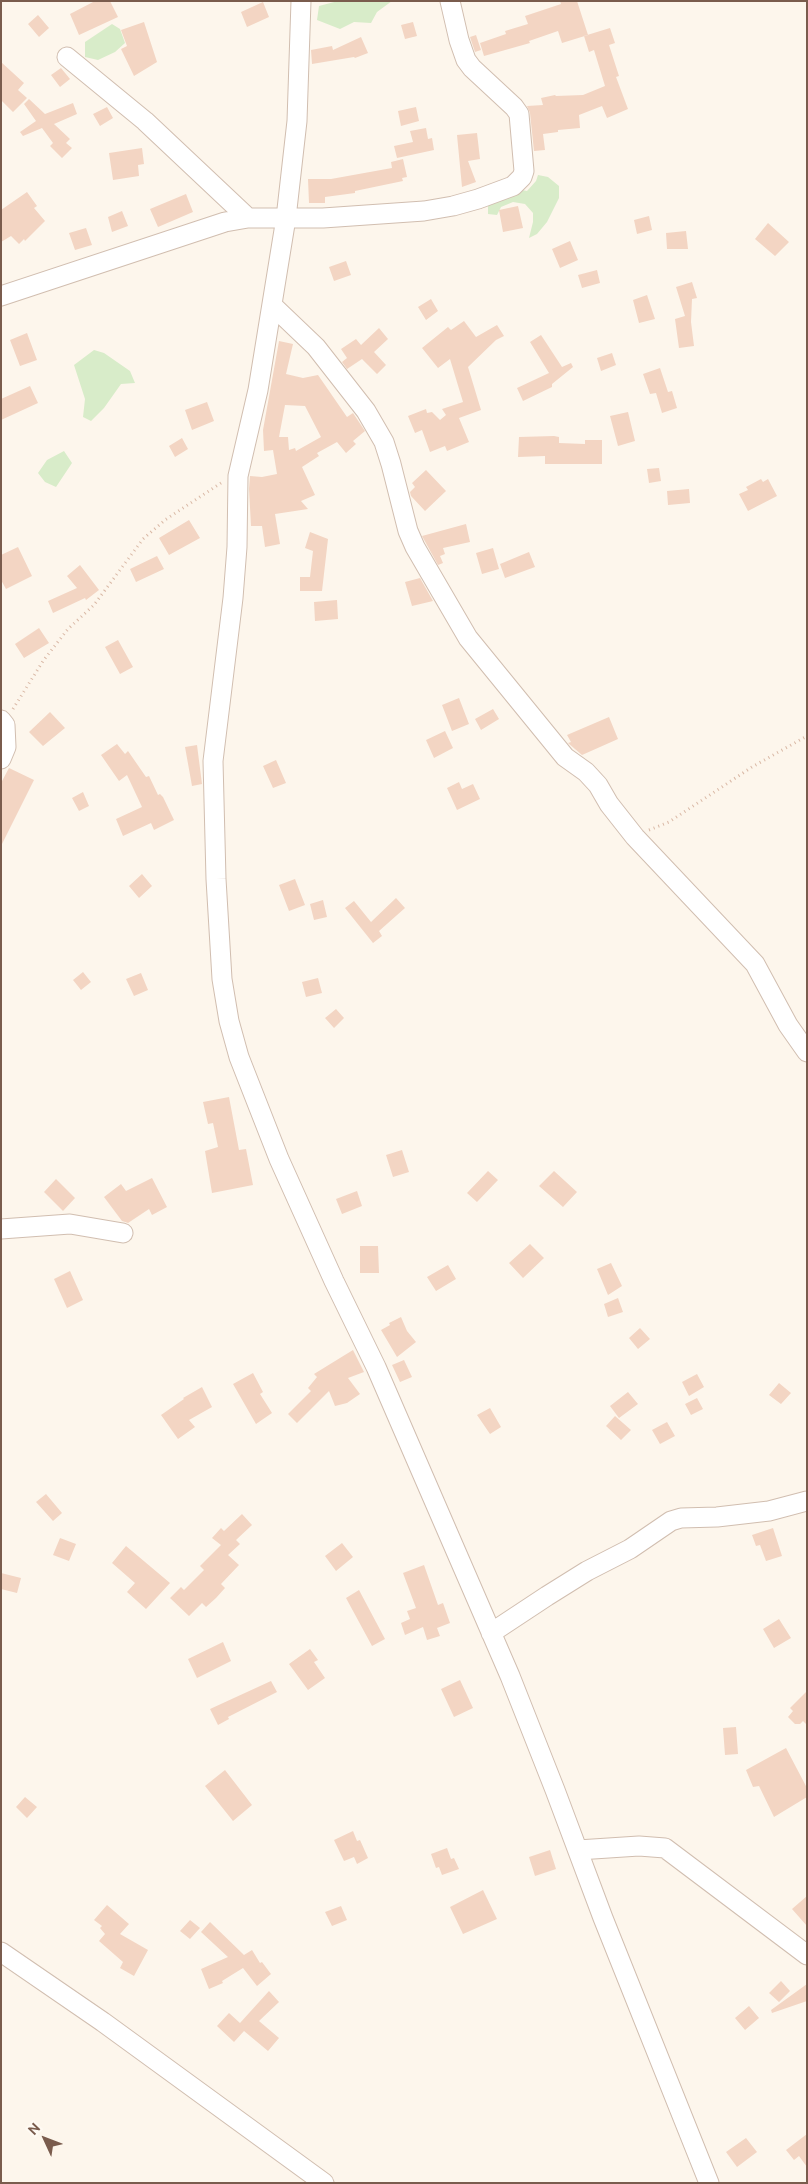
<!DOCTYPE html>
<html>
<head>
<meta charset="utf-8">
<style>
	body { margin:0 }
	#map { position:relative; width:808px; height:2184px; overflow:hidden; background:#fdf6ec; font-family:Ubuntu,sans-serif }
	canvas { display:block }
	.frame { position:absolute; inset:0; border:2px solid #7a5c4d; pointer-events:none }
	.north { position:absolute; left:20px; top:2114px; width:50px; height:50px; -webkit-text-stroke:4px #fffaf3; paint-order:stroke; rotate:313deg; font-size:14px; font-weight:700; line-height:20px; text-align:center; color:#7a5c4d }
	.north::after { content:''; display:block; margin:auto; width:18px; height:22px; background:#7a5c4d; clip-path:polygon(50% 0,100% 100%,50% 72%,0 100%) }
</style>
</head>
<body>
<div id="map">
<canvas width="808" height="2184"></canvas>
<div class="frame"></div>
<div class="north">N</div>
</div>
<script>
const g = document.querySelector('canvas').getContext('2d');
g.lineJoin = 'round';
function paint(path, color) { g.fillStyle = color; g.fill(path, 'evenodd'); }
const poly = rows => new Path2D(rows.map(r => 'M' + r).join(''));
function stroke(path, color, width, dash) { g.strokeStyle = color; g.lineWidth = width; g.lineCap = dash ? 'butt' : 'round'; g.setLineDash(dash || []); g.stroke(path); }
paint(poly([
	[338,1,392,1,377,12,371,23,354,22,340,29,317,20,319,6],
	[112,24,120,29,125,43,115,52,98,60,85,57,85,42],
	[538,175,548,177,559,186,559,198,547,222,537,234,529,238,533,222,533,213,525,204,513,202,501,207,497,215,488,214,488,206,517,189,527,191,536,181],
	[94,350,104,353,130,371,135,383,121,384,104,408,91,421,83,417,85,399,74,365],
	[64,451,72,463,56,487,45,482,38,473,47,460]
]), '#d8ecc9');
paint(poly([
	[95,1,110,1,118,17,79,35,70,14],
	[560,1,577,1,588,35,562,43,558,31,529,41,530,43,484,56,480,43,506,34,505,31,528,24,525,16,561,4],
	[263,2,269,17,247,27,241,12],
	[38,15,49,28,39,37,28,24],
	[144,22,157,62,134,76,121,49,127,46,121,30],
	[413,22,417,36,405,39,401,25],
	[610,28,615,43,609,45,619,76,616,77,628,109,607,118,602,106,579,115,580,128,558,130,558,132,543,134,545,150,534,151,530,113,527,106,543,105,541,98,555,95,556,96,583,95,605,86,594,50,589,52,584,36],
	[476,35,481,50,475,52,470,37],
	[361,37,368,53,355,58,354,57,312,64,311,50,332,46,333,50],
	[1,62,24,83,18,90,27,98,13,112,1,100],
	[61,68,70,79,60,87,51,75],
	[29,99,45,114,73,103,77,114,54,124,70,139,66,143,72,148,62,158,50,146,53,143,42,128,23,136,20,132,36,121,24,104],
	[107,107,113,118,100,126,93,114],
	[416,107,419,121,401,126,398,111],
	[426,128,428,139,432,138,434,150,397,158,394,146,413,142,410,131],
	[477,133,480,159,468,161,476,182,462,187,457,135],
	[142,148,144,164,138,165,139,176,113,180,109,153],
	[403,159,407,177,402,178,403,181,355,191,355,193,325,197,325,203,309,203,308,179,331,179,392,168,391,162],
	[27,192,37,206,34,208,45,221,25,241,24,239,19,244,11,236,1,242,1,210],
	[186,194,193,212,158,227,150,209],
	[518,206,523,228,503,232,499,210],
	[122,211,128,226,112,232,108,217],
	[649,216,652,230,637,234,634,220],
	[768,223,789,242,775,256,755,239],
	[86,228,92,245,75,250,69,233],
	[686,231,688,249,667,249,666,233],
	[570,241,578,260,560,268,552,249],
	[346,261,351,275,334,281,329,267],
	[597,270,600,283,582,288,578,275],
	[692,282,697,298,692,299,691,322,694,346,679,348,675,319,685,316,676,287],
	[647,295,655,319,639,323,633,300],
	[431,299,438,311,426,320,418,307],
	[464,321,476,337,497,325,504,336,496,340,468,367,481,410,459,418,469,442,447,451,445,446,430,452,422,430,415,433,408,416,426,409,427,413,432,412,440,420,446,415,442,409,463,402,450,359,438,368,422,348,448,327,451,330],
	[379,328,388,339,374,352,386,365,377,374,362,359,347,369,342,362,347,358,341,349,356,339,361,345],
	[27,333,37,360,20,366,10,340],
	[541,335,562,367,571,363,573,367,552,384,552,387,523,401,517,388,549,373,530,342],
	[279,341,293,344,286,374,303,378,318,375,347,417,353,413,365,431,353,441,356,444,346,453,337,442,317,453,319,456,302,467,315,495,301,501,308,509,275,514,280,544,265,547,262,526,251,526,249,489,250,476,262,477,277,474,273,450,264,451,263,430],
	[285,405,305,406,321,437,296,451,295,448,289,450,288,437,279,437],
	[612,353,616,365,601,371,597,358],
	[660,368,668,392,672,391,677,408,662,413,656,393,650,394,643,374],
	[30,386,38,403,1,420,1,399],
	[207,402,214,421,192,430,185,410],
	[628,412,635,441,618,446,610,416],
	[554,436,559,437,559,443,585,444,585,440,602,440,602,464,545,464,545,456,518,457,519,437],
	[182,438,188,449,175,457,169,446],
	[659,468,661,481,649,483,647,469],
	[426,470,446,491,425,511,411,496,410,492,415,487,412,483],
	[761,479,763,482,768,479,777,496,748,511,739,494,748,490,746,487],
	[689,489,690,503,668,505,667,491],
	[189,520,200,538,169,555,159,538],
	[466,524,470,542,443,548,445,554,440,556,443,563,438,565,422,536],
	[310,532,328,539,322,591,300,591,300,577,310,577,313,551,305,548],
	[18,547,32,576,6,589,1,580,1,555],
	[493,548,499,569,482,574,476,553],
	[529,552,535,567,505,578,500,564],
	[157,556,164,569,136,582,130,569],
	[80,565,99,590,86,600,85,598,53,613,48,601,77,588,67,576],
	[420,578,433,601,412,606,405,582],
	[337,600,338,619,315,621,314,602],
	[39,628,49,643,24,658,15,644],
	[118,640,133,667,120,674,105,647],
	[459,698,469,724,452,731,442,705],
	[493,709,499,719,481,730,475,719],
	[50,712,65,728,43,746,29,732],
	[609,717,618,739,582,755,568,743,571,742,567,735],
	[445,731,453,748,434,758,426,740],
	[117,744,125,754,128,751,146,777,149,776,158,795,160,794,163,797,174,820,154,830,151,823,123,836,116,819,142,807,127,775,119,781,101,755],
	[197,745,202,784,192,786,185,747],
	[276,760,286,783,273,788,263,766],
	[9,768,34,780,1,846,1,783],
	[459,782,462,789,473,784,480,799,457,810,447,788],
	[83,792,89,806,79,811,72,798],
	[142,874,152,886,139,898,129,886],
	[295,879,305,905,289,911,279,885],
	[396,898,405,908,379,931,382,936,373,943,345,908,354,901,371,922],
	[323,900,327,917,314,920,310,904],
	[83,972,91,982,81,990,73,980],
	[141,973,148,990,134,996,126,979],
	[318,978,322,993,306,997,302,982],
	[336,1009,344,1018,334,1028,325,1018],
	[229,1097,239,1150,246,1149,253,1185,212,1193,205,1151,218,1147,213,1123,208,1124,203,1102],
	[402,1150,409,1172,393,1177,386,1155],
	[488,1171,498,1180,477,1202,467,1193],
	[554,1171,577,1192,563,1207,539,1186],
	[152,1178,167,1207,152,1215,149,1209,128,1223,122,1221,104,1197,121,1184,126,1191],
	[56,1179,75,1198,63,1211,44,1192],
	[357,1191,362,1206,342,1214,336,1199],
	[530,1244,544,1258,523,1278,509,1263],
	[360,1246,378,1246,379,1273,360,1273],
	[611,1263,622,1286,608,1295,597,1269],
	[448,1265,456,1279,436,1291,427,1277],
	[70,1271,83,1300,67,1308,54,1279],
	[618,1298,623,1312,608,1317,604,1304],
	[401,1317,407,1331,416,1342,397,1357,381,1330,390,1325,389,1323],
	[640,1328,650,1339,638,1349,629,1338],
	[353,1350,364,1372,348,1378,360,1394,347,1403,335,1406,329,1391,297,1423,288,1414,311,1391,308,1388,317,1377,314,1374],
	[404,1360,412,1377,400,1382,392,1365],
	[253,1373,263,1392,260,1394,272,1413,256,1424,233,1384],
	[697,1374,704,1387,689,1396,682,1382],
	[779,1383,791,1393,781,1404,769,1395],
	[202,1387,212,1407,189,1420,195,1427,178,1439,161,1415,184,1399,183,1398],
	[628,1392,638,1404,619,1418,610,1406],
	[697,1398,703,1409,691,1415,685,1404],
	[490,1408,501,1427,490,1434,477,1415],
	[615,1416,631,1430,621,1440,606,1426],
	[667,1422,675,1436,660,1444,652,1430],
	[46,1494,62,1513,53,1521,36,1502],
	[242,1514,252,1525,236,1540,240,1544,228,1555,239,1565,221,1584,225,1588,216,1598,206,1607,202,1603,189,1616,170,1598,181,1587,184,1590,204,1570,200,1566,221,1545,212,1538,221,1528,224,1531],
	[773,1528,782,1556,766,1561,760,1545,756,1546,752,1535],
	[60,1538,76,1544,69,1561,53,1555],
	[342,1543,353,1557,336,1571,325,1556],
	[126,1546,170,1583,146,1609,127,1592,135,1583,112,1563],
	[424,1565,438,1605,443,1603,450,1623,437,1628,440,1636,427,1640,423,1627,405,1635,401,1623,410,1619,407,1611,416,1608,403,1573],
	[1,1573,21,1578,17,1593,1,1589],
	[359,1590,385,1639,372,1646,346,1598],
	[779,1619,791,1638,774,1648,763,1629],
	[223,1642,231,1661,197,1678,188,1659],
	[310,1649,318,1660,314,1662,325,1678,308,1690,289,1664],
	[460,1680,473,1708,454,1717,441,1689],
	[271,1681,277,1692,228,1717,229,1719,218,1725,210,1709],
	[807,1691,807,1725,803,1721,800,1724,795,1724,788,1717,793,1711,790,1708],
	[736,1727,738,1754,725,1755,723,1728],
	[786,1748,807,1788,807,1797,774,1817,759,1786,753,1787,746,1770],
	[225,1770,252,1805,233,1821,205,1786],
	[25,1797,37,1807,27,1818,16,1807],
	[353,1831,357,1841,360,1840,368,1858,357,1864,354,1857,344,1861,334,1840],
	[447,1848,451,1859,454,1858,459,1869,442,1875,439,1867,436,1868,431,1854],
	[550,1850,556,1869,535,1876,529,1857],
	[483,1890,497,1919,463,1934,450,1907],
	[807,1896,807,1926,792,1909],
	[107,1905,129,1924,120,1934,148,1950,134,1976,120,1968,123,1962,99,1941,105,1934,100,1928,102,1926,94,1920],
	[341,1906,347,1920,332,1926,325,1912],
	[190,1920,200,1928,190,1939,180,1931],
	[210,1922,244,1955,252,1950,260,1963,262,1962,271,1974,257,1986,243,1968,222,1981,223,1983,209,1989,201,1969,228,1957,201,1932],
	[781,1981,790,1991,779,2002,769,1993],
	[807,1984,807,2001,772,2013,771,2010],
	[269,1991,279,2002,259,2021,279,2038,268,2051,244,2031,234,2042,217,2026,229,2013,240,2023],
	[749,2006,759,2018,745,2030,735,2018],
	[807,2134,807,2167,799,2156,794,2160,786,2150],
	[746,2138,757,2152,737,2167,726,2152]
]), '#f3d5c3');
const minor = poly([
	[301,1,297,121,286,218,258,390,238,476,237,547,233,598,213,761,216,879,222,979,229,1021,239,1057,279,1159,334,1281,376,1367,510,1676,555,1790,603,1918,709,2183],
	[67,57,145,121,248,218],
	[1,296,225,222,248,218,323,218,424,211,453,206,478,199,513,186,522,177,524,171,519,114,514,107,472,68,466,60,459,40,450,1],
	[272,305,316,347,366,411,384,442,391,464,408,531,415,547,468,638,565,757,586,772,598,785,609,804,635,837,755,964,788,1025,807,1052],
	[1,720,5,725,6,747,1,759],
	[1,1229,70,1224,123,1233],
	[491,1633,547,1596,587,1571,630,1549,671,1521,681,1518,717,1517,769,1511,807,1501],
	[578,1850,639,1846,665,1848,807,1955],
	[1,1952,103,2022,324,2183]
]);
stroke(minor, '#d1beb0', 21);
stroke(poly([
	[13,709,43,661,68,629,94,605,143,539,165,520,221,483],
	[649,830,669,822,752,767,807,736]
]), '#d9b8a5', 3, [1, 4]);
stroke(minor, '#fff', 19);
</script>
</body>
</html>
